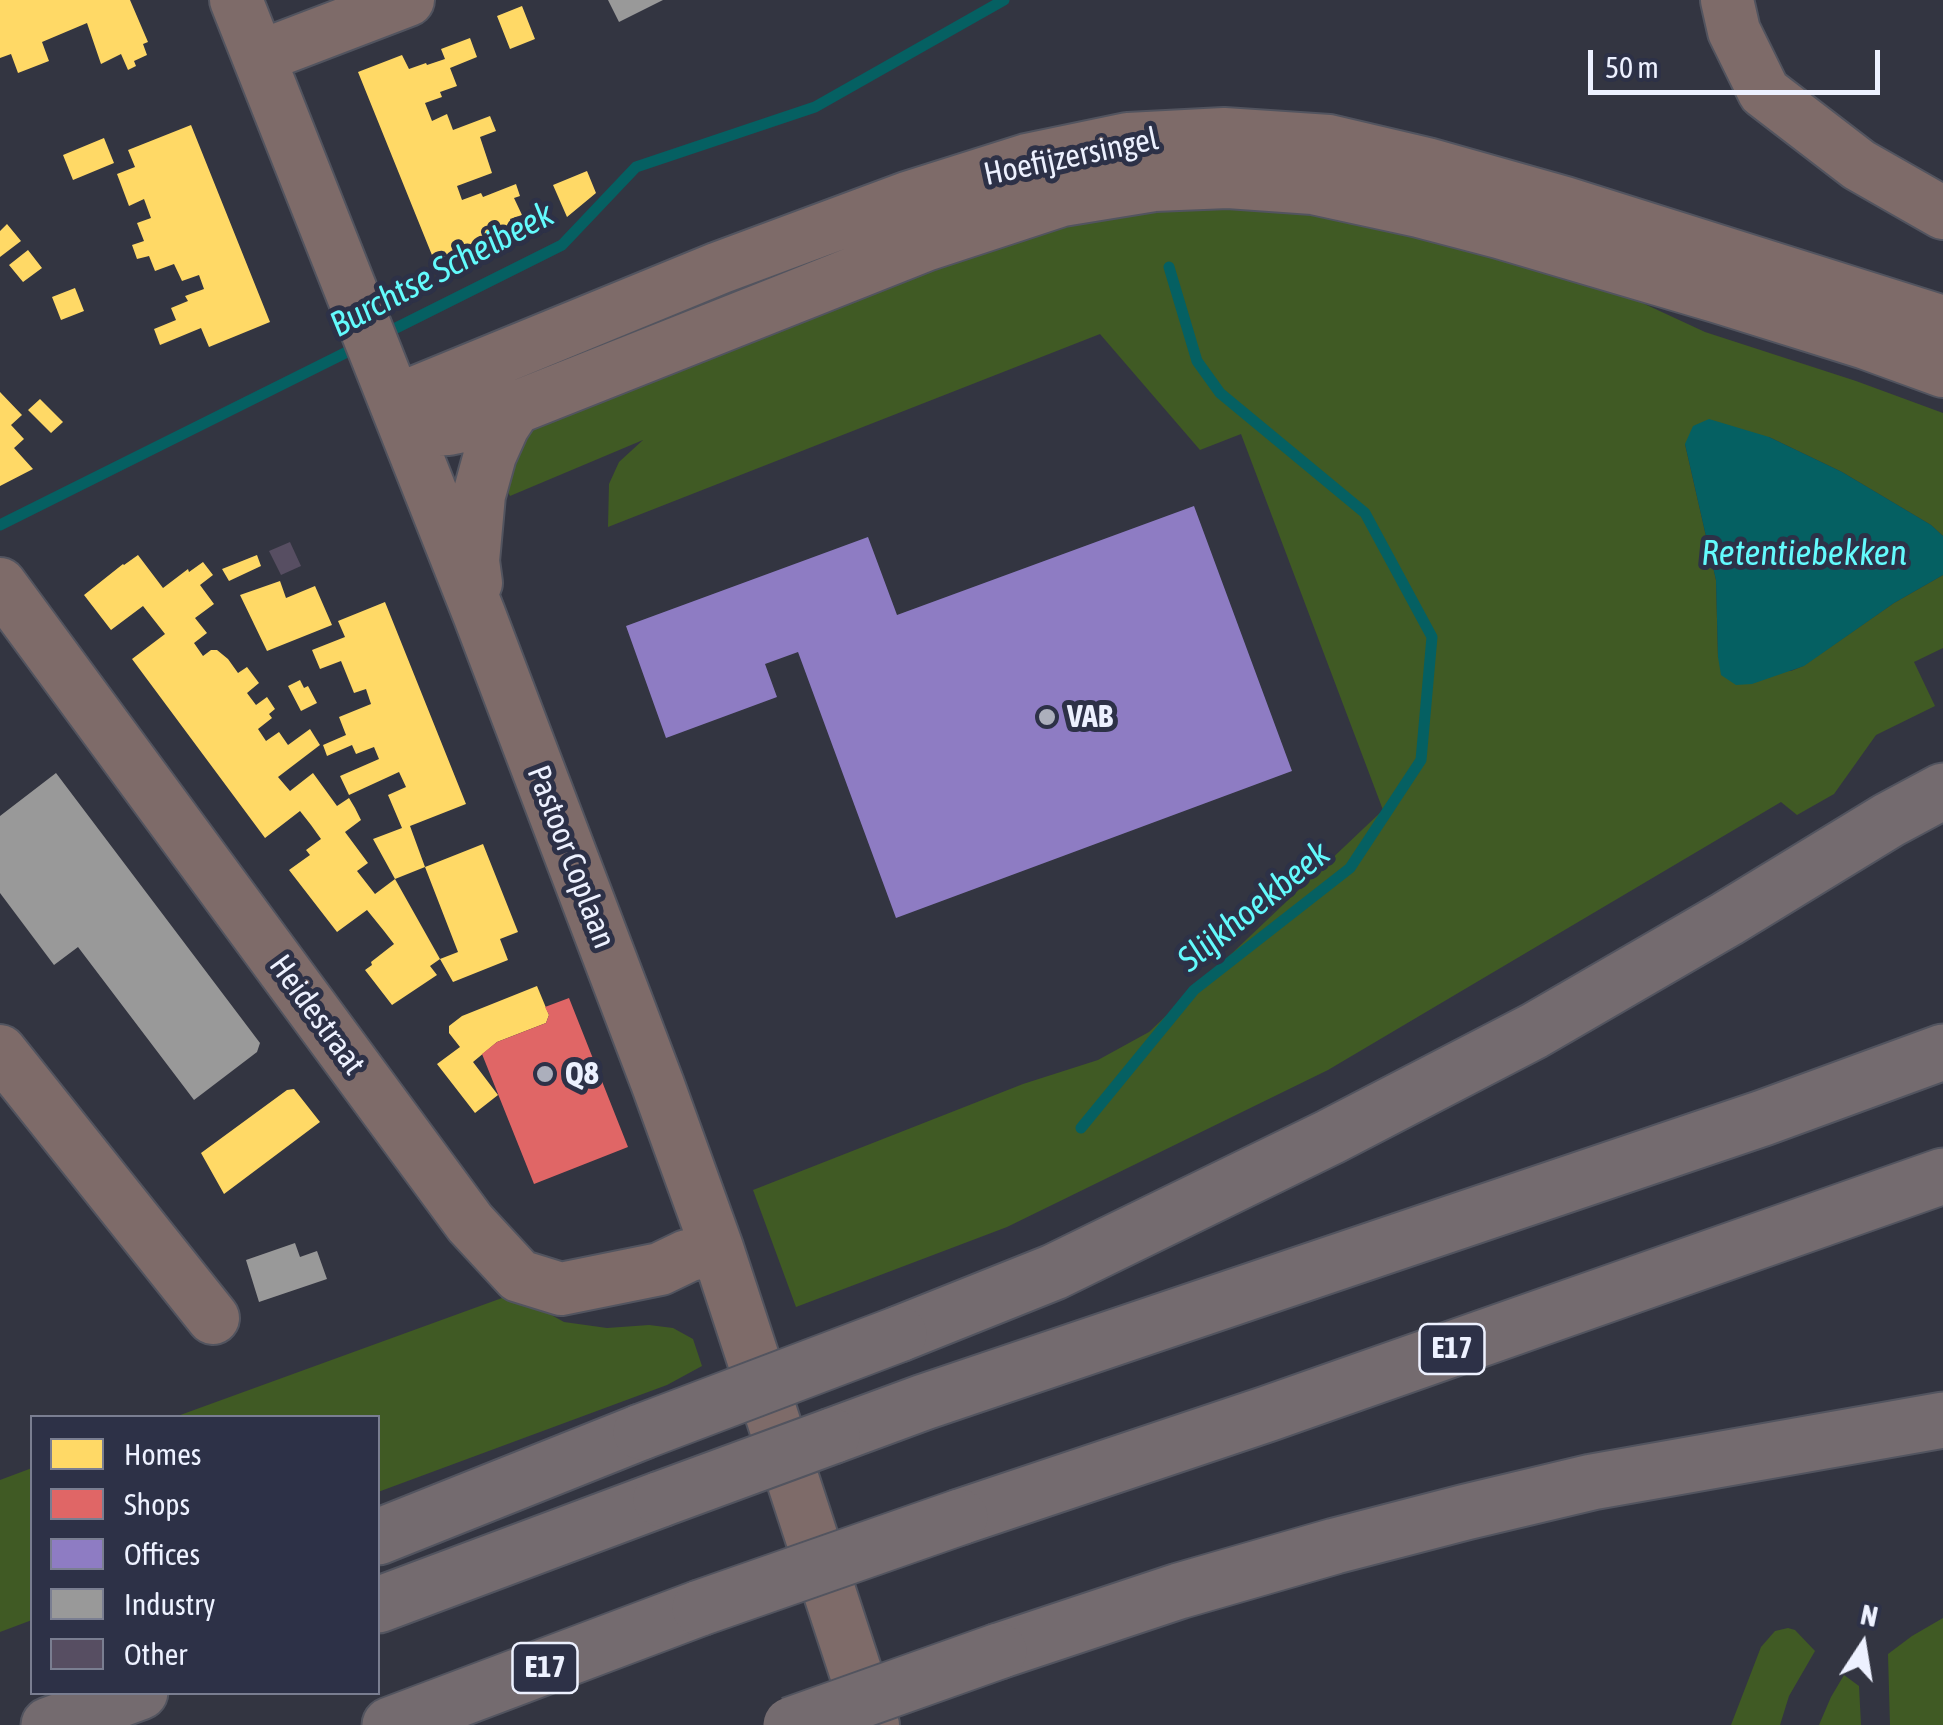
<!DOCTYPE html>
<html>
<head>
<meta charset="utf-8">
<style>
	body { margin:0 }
	#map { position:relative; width:1943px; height:1725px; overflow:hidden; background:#333541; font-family:"Asap Condensed",sans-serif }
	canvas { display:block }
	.legend { position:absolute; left:30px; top:1415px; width:350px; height:280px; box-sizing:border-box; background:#2d3147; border:2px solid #7a7e91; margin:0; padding:12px 18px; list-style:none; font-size:30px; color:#edf1ff }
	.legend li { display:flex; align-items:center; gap:20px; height:50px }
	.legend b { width:50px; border:2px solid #7a7e91 }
	.north { position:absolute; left:1813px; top:1595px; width:100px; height:100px; -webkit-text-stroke:8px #2d3147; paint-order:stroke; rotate:12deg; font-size:28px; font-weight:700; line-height:40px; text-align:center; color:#edf1ff }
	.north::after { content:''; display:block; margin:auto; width:35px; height:45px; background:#edf1ff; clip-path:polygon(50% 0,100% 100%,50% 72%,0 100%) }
	.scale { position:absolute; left:1588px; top:50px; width:292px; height:45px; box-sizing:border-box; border:5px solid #edf1ff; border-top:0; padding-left:12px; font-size:30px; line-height:35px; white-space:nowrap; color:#edf1ff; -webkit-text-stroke:8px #2d3147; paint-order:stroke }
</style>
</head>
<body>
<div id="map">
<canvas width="1943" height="1725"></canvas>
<ul class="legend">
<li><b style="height:28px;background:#ffd966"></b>Homes</li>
<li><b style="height:28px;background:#e06666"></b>Shops</li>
<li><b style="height:28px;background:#8e7cc3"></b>Offices</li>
<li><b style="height:28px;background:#999"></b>Industry</li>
<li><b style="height:28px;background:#574e62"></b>Other</li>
</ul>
<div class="north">N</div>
<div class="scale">50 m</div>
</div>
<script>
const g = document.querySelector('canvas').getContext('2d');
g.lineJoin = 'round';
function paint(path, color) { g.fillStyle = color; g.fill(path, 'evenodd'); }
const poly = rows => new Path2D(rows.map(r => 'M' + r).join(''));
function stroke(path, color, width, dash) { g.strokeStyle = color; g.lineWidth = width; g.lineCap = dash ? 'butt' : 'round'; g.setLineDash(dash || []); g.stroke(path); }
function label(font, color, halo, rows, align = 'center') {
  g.font = font + ' "Asap Condensed",sans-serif'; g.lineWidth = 10; g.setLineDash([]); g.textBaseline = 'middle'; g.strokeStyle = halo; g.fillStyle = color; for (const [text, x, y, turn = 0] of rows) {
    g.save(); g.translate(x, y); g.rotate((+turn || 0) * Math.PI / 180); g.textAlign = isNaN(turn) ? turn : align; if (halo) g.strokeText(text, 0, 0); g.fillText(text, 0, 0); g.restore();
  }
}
paint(poly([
	[1261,200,1569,269,1705,332,1856,381,1943,413,1943,536,1931,525,1842,472,1769,437,1685,444,1716,580,1718,657,1791,671,1803,666,1894,603,1943,575,1943,648,1914,662,1935,706,1876,735,1834,794,1797,815,1781,802,1328,1070,1007,1227,796,1307,753,1190,1023,1084,1098,1060,1149,1032,1383,810,1241,434,1200,450,1100,334,608,527,609,484,619,462,643,440,510,496,502,481,523,431,1046,222],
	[513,1294,564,1322,607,1328,649,1325,673,1328,693,1339,702,1366,667,1385,378,1492,378,1418,172,1418],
	[32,1468,32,1620,0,1632,0,1480],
	[1943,1618,1943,1725,1890,1725,1888,1654,1912,1636],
	[1788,1628,1795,1630,1815,1651,1789,1696,1780,1725,1731,1725,1761,1647,1775,1631],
	[1844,1675,1859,1686,1861,1725,1819,1725,1831,1697]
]), '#405a24');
paint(poly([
	[1709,419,1769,437,1842,472,1931,525,1943,536,1943,575,1894,603,1804,666,1752,684,1736,685,1721,675,1718,657,1716,580,1685,444,1693,426]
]), '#056062');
paint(poly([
	[0,0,130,0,148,42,143,44,147,55,134,61,136,66,128,70,121,54,101,64,87,23,42,42,49,61,18,73,11,54,0,58],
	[522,6,535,39,510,49,497,16],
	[470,38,477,57,450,68,457,86,440,92,442,97,425,103,432,121,447,114,453,130,490,116,496,131,480,137,492,173,457,186,462,200,481,193,483,197,516,184,520,196,514,198,522,215,510,219,517,237,438,270,358,72,402,55,409,69,426,63,427,65,445,59,441,49],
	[191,125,270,322,209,347,201,328,160,345,154,329,176,320,171,308,188,301,185,296,204,289,199,275,182,281,174,264,155,271,149,256,137,259,132,245,144,241,137,223,151,218,144,199,129,206,117,174,135,167,128,150],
	[104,138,114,163,73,180,63,155],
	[587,171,596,193,567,217,553,185],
	[7,224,21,241,0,257,0,231],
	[28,250,42,268,23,282,9,265],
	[75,288,84,311,61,320,52,297],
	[0,392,22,415,11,425,24,439,14,448,33,469,0,486],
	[40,399,63,422,51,433,28,410],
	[138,555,163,588,188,569,189,572,203,562,213,575,200,585,214,604,195,618,207,633,194,643,203,656,211,650,217,650,228,659,238,673,247,667,259,683,247,693,256,705,267,697,275,709,269,714,272,718,258,729,266,741,279,732,288,745,310,729,320,745,278,777,290,791,313,773,337,806,349,798,355,808,361,820,345,832,368,863,357,871,375,894,395,879,440,959,430,966,437,975,392,1005,365,970,372,965,371,962,394,944,384,931,367,910,337,932,289,870,310,855,306,850,321,839,311,825,300,811,265,838,132,659,165,634,143,606,111,630,84,595,123,564,124,565],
	[257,555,261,566,229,581,222,569],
	[280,581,286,598,315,586,332,625,267,651,240,595],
	[385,602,466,804,410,826,425,867,483,844,518,932,500,939,508,960,453,982,440,959,458,952,425,867,395,879,373,839,402,828,388,795,406,787,399,772,349,795,340,776,379,759,374,747,356,754,352,745,327,756,323,745,346,735,339,717,371,704,366,689,354,693,341,661,320,669,312,650,345,637,338,621],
	[300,680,304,688,308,686,317,703,301,711,288,686],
	[537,986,549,1015,546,1023,497,1042,473,1062,498,1095,475,1113,437,1064,460,1047,449,1033,449,1026,462,1016],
	[294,1089,320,1122,224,1194,201,1153,287,1090]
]), '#ffd966');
paint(poly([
	[569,998,628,1147,534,1184,482,1054,497,1042,546,1023,549,1015,545,1007]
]), '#e06666');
paint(poly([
	[1194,506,1292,771,896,918,798,652,765,664,777,697,666,738,626,626,868,537,897,615]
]), '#8e7cc3');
paint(poly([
	[608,0,663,0,619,22],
	[56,773,260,1043,257,1052,194,1100,78,947,54,965,0,893,0,816],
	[295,1243,300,1257,317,1251,327,1279,259,1302,246,1260]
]), '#999');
stroke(poly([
	[384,334,562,245,636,167,815,107,1004,0],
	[0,525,359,346],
	[1081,1128,1194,990,1350,868,1421,760,1432,637,1365,513,1220,393,1197,361,1169,267]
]), '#056062', 11);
paint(poly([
	[290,542,301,566,281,575,269,551]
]), '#574e62');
const minor = poly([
	[236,0,479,614,658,1085,717,1248,873,1725],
	[1727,0,1734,31,1764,92,1859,165,1943,213],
	[259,57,408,0],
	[395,401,719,268,907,198,1027,160,1128,139,1224,134,1329,141,1427,164,1565,203,1943,322],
	[407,431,448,429,477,423,925,245,1062,200,1154,185,1228,182,1313,188,1419,211,1499,232,1719,297,1866,343,1943,371],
	[476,583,473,561,479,495,490,455,503,426,515,408],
	[0,584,470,1223,519,1276,561,1289,660,1269,687,1256,717,1248],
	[0,1051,213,1318]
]);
const highway = poly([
	[899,1334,1054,1272,1330,1137,1534,1031,1727,919,1889,820,1943,791],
	[832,1436,924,1402,1763,1118,1943,1052],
	[960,1517,1267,1414,1943,1176],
	[378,1537,641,1432],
	[378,1605,661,1499],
	[999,1651,1179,1591,1335,1546,1466,1512,1592,1482,1943,1420],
	[49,1725,140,1692],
	[390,1725,700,1608]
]);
stroke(minor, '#52545f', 56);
stroke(highway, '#52545f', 59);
stroke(minor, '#7e6b69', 52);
stroke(highway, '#746b6f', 55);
const highwayBridge = poly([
	[641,1432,899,1334],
	[661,1499,832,1436],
	[700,1608,960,1517],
	[791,1725,999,1651]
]);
stroke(highwayBridge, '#52545f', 59, []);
stroke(highwayBridge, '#746b6f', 55);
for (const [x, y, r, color] of [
	[1047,717,10,"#acafbc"],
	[545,1074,10,"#acafbc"]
]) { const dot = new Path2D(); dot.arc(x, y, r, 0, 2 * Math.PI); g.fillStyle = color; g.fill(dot); stroke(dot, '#2d3147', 4); }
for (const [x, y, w] of [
	[1452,1349,65],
	[545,1668,65]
]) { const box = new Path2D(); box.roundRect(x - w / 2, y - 25, w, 50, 8); g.fillStyle = '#2d3147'; g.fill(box); stroke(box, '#edf1ff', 2.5); }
label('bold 30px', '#edf1ff', null, [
	["E17",1452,1349],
	["E17",545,1668]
]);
label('32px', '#edf1ff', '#2d3147', [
	["Hoefijzersingel",1071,157,-12],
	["Pastoor Coplaan",571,857,69],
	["Heidestraat",317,1015,54]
]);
label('bold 32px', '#edf1ff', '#2d3147', [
	["VAB",1067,717],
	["Q8",565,1074]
], 'left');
label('italic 35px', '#63fbfd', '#2d3147', [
	["Burchtse Scheibeek",442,270,-28],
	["Retentiebekken",1804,554],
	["Slijkhoekbeek",1254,907,-39]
]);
</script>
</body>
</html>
